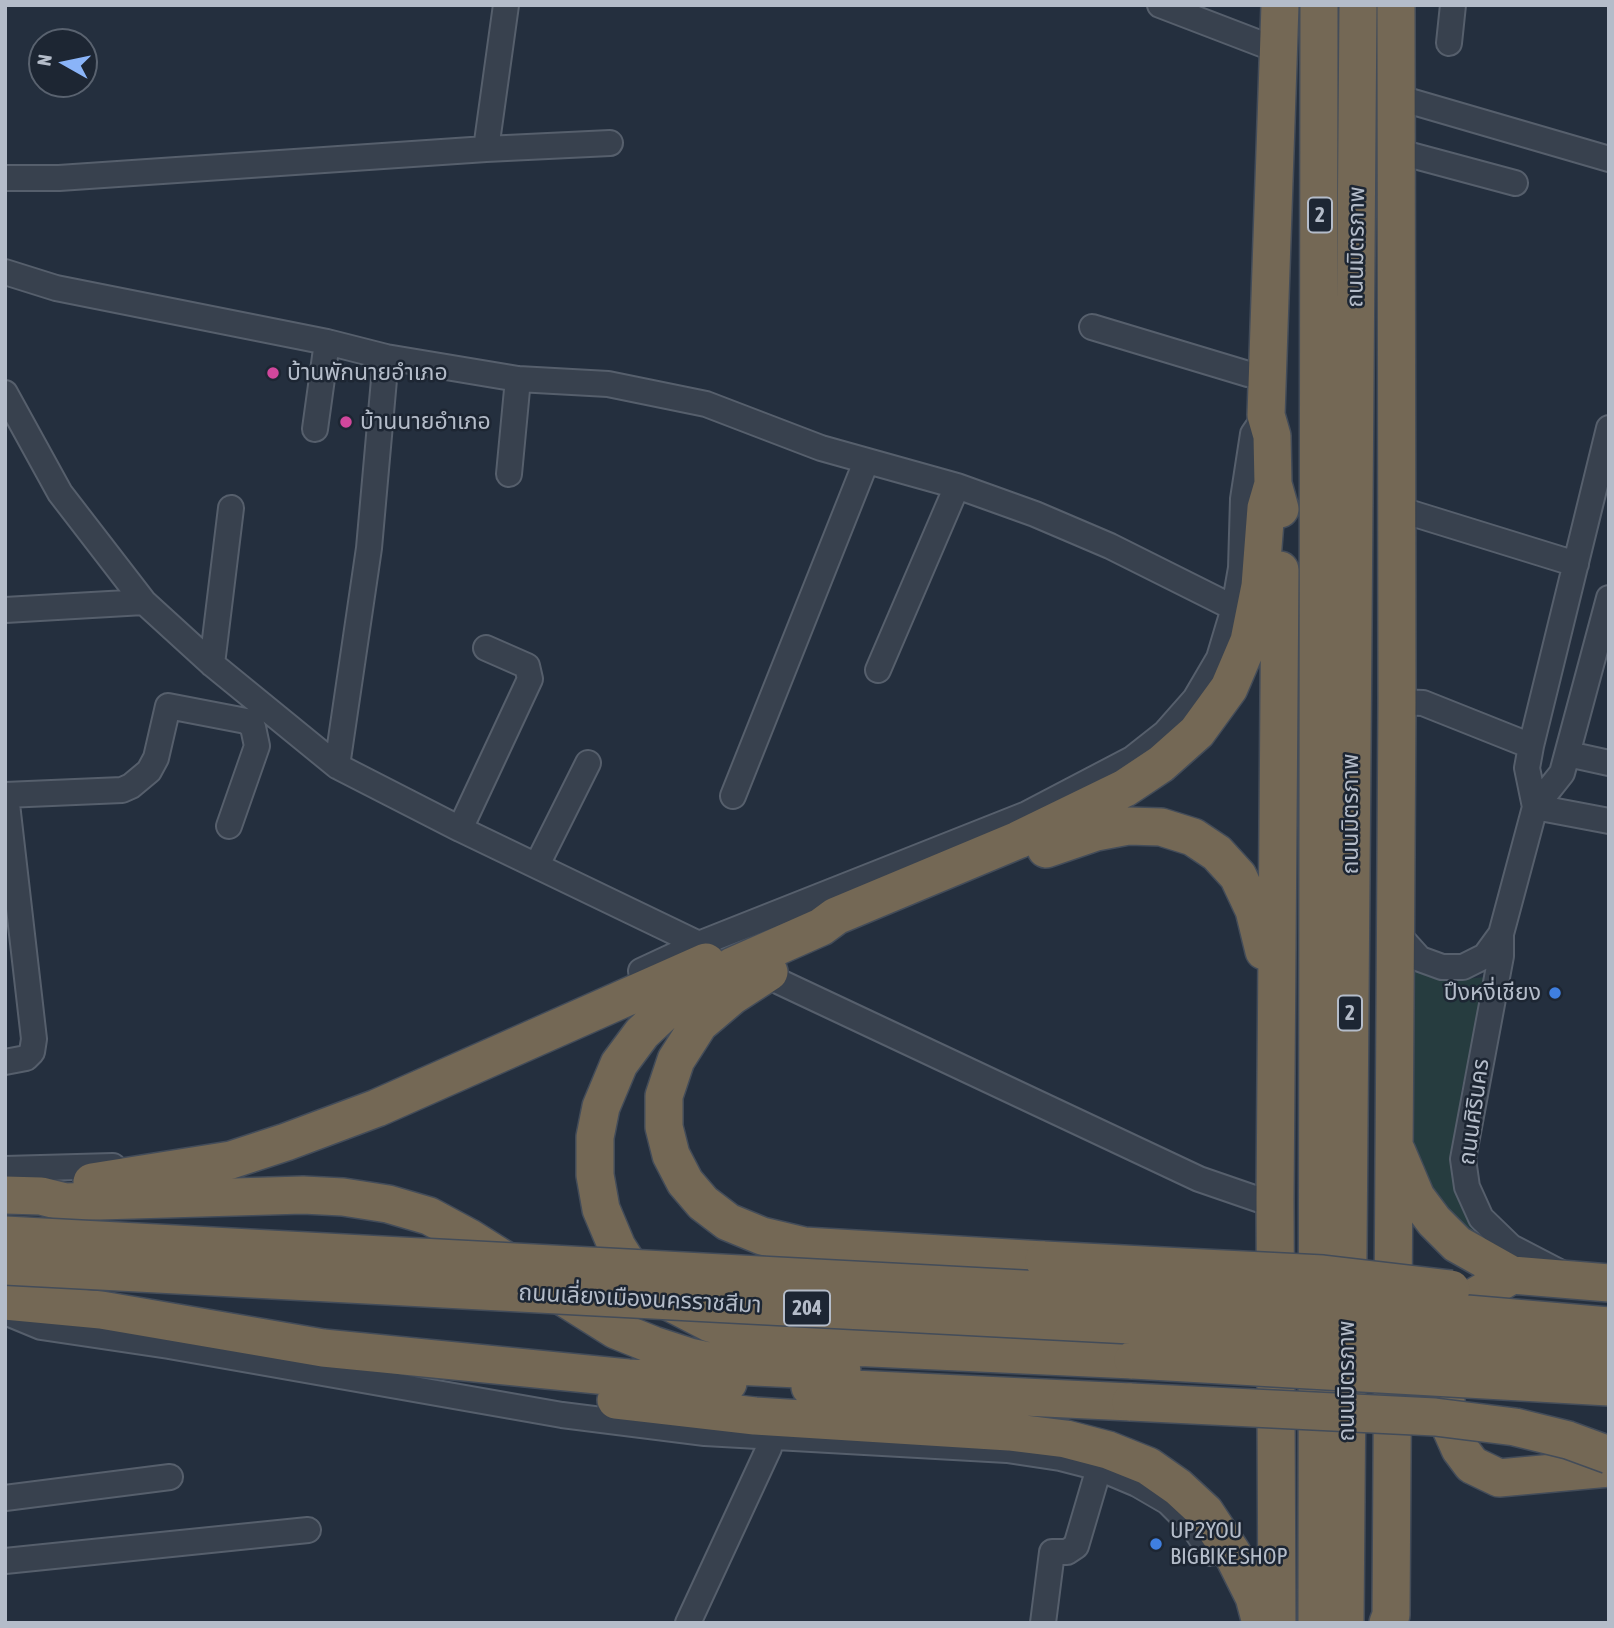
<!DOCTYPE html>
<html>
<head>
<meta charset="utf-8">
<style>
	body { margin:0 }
	#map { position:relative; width:1614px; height:1628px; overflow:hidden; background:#242f3e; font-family:"Asap Condensed",sans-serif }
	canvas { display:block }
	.frame { position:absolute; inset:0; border:7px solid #b4bcc9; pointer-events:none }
	.north { position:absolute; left:28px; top:28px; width:70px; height:70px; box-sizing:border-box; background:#1d2633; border:2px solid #59626f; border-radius:50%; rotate:279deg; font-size:19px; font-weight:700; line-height:28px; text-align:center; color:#b4bcc9 }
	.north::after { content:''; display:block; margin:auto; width:24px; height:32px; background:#8ab4f8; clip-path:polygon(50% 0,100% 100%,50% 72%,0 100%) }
</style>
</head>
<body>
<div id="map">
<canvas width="1614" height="1628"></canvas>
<div class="frame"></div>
<div class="north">N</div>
</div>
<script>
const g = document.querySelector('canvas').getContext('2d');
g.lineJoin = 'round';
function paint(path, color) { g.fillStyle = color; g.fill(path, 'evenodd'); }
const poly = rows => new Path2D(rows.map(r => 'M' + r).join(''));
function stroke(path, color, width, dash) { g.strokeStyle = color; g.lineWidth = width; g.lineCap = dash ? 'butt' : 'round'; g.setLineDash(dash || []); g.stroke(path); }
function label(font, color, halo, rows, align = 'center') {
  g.font = font + ' "Asap Condensed","Noto Sans Thai",sans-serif'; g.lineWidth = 5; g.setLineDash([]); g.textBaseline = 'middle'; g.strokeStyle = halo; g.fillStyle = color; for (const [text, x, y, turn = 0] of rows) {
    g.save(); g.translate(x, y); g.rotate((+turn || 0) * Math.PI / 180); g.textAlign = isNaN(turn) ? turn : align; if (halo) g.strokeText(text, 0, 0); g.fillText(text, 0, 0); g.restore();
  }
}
paint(poly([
	[1409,964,1445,981,1485,977,1487,983,1461,1092,1455,1159,1503,1256,1462,1234,1416,1170,1410,1125]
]), '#263c3f');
const minor = poly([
	[1160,5,1280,51],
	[1449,43,1453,5],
	[1396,97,1609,159],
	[486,149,610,143],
	[1396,151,1515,183],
	[5,178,59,178,486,149,506,5],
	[5,272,56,288,327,342,386,357,518,379,608,384,706,404,821,448,957,486,1035,514,1110,546,1234,608],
	[1092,327,1248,374,1267,375],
	[5,393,60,493,144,602,212,664,337,766,460,829,699,944,707,946],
	[315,429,327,342],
	[509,474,518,379],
	[1395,508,1576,564],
	[5,610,144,602],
	[212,664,231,508],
	[878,670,957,486],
	[1397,702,1423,703,1531,746],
	[1568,754,1609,763],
	[337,766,369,548,386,357],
	[5,795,122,790,131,786,149,771,156,758,168,706,246,721,253,727,257,746,229,826],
	[733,796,866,462],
	[1535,807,1527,768,1531,746,1609,428],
	[1535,807,1609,821],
	[460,829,530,679,527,666,486,648],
	[537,865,588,763],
	[1394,930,1420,959,1442,967,1463,967,1485,956,1501,934],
	[641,971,699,944,1027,814,1132,759,1165,733,1195,699,1219,658,1234,608,1241,568,1243,499,1253,434,1266,415],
	[780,982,1199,1179,1260,1200,1275,1200],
	[5,1062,26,1058,32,1052,34,1039,6,795],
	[5,1169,113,1166],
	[1561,1273,1511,1247,1481,1218,1467,1187,1463,1159,1501,956,1501,934,1535,807,1562,773,1609,598],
	[5,1305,12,1315,41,1327,169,1346,562,1415,705,1433,1007,1450,1060,1458,1099,1468,1137,1484,1168,1502,1194,1528,1211,1553],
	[5,1498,170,1477],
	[5,1561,308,1530],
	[688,1623,769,1448,769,1437],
	[1043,1623,1052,1552,1067,1552,1076,1546,1099,1468]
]);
const highway = poly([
	[1280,5,1266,415,1272,436,1273,484,1280,509],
	[1046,849,1096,832,1128,826,1161,827,1193,837,1217,853,1238,876,1254,910,1264,951],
	[769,972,732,996,699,1024,676,1060,664,1096,664,1127,671,1155,685,1182,703,1203,728,1222,762,1236,804,1246,1044,1260],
	[1397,1152,1416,1197,1434,1221,1457,1244,1512,1275,1609,1283],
	[92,1182,231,1160,286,1142,377,1108,706,962],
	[5,1195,41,1196,65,1202,303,1195,343,1197,388,1204,429,1216,468,1237,616,1330,653,1345,690,1357,733,1366,842,1371],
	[1512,1275,1464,1303,1453,1323,1445,1390,1448,1422,1460,1449,1472,1465,1499,1478,1609,1468],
	[5,1301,101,1310,323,1348,628,1378,728,1383],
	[1133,1360,806,1345,757,1337,710,1323,662,1298,636,1277,617,1247,601,1209,595,1175,595,1137,601,1107,619,1064,642,1033,673,1004,733,966,821,927,836,916,1018,840,1125,788,1161,764,1197,732,1229,688,1249,641,1260,586,1266,508,1273,484],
	[810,1387,1131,1402],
	[616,1400,755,1416,1009,1432,1066,1439,1108,1450,1148,1466,1178,1487,1205,1512,1232,1553,1254,1597,1261,1623],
	[1277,1623,1275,1200,1280,570],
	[1317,1623,1319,5],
	[1345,1623,1358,5],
	[1388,1623,1391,1615,1397,702,1396,5]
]);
stroke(minor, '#565f6c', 28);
stroke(highway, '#434c59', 40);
stroke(minor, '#38414e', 24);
stroke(highway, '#746855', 37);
const highwayBridge = poly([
	[5,1235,1419,1310,1609,1326],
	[1044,1260,1323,1274,1451,1289],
	[5,1266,1417,1340,1609,1359],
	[1133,1360,1609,1387],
	[1131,1402,1435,1417,1515,1427,1568,1440,1609,1455]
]);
stroke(highwayBridge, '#434c59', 40, []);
stroke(highwayBridge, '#746855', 37);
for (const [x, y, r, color] of [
	[273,373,7,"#d1479c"],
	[346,422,7,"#d1479c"],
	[1555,993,7,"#3f7fe0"],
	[1156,1544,7,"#3f7fe0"]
]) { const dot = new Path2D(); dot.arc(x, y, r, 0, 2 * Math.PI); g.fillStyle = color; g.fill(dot); stroke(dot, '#1d2633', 2.5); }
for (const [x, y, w] of [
	[1320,215,24],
	[1350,1013,24],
	[807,1308,46]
]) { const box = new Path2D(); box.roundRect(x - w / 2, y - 17.5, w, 35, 5); g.fillStyle = '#1d2633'; g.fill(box); stroke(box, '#b4bcc9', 2); }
label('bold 21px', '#b4bcc9', null, [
	["2",1320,215],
	["2",1350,1013],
	["204",807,1308]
]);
label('23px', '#b4bcc9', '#1d2633', [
	["ถนนมิตรภาพ",1356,247,-89],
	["ถนนมิตรภาพ",1351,814,-90],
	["ถนนศิรินคร",1474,1112,-82],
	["ถนนเลี่ยงเมืองนครราชสีมา",640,1299,3],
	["ถนนมิตรภาพ",1347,1381,-90]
]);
label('23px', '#b4bcc9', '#1d2633', [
	["บ้านพักนายอำเภอ",287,373],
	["บ้านนายอำเภอ",360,422],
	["ปึงหงี่เชียง",1541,993,"right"],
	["UP2YOU",1170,1531],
	["BIGBIKE SHOP",1170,1557]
], 'left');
</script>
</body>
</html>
